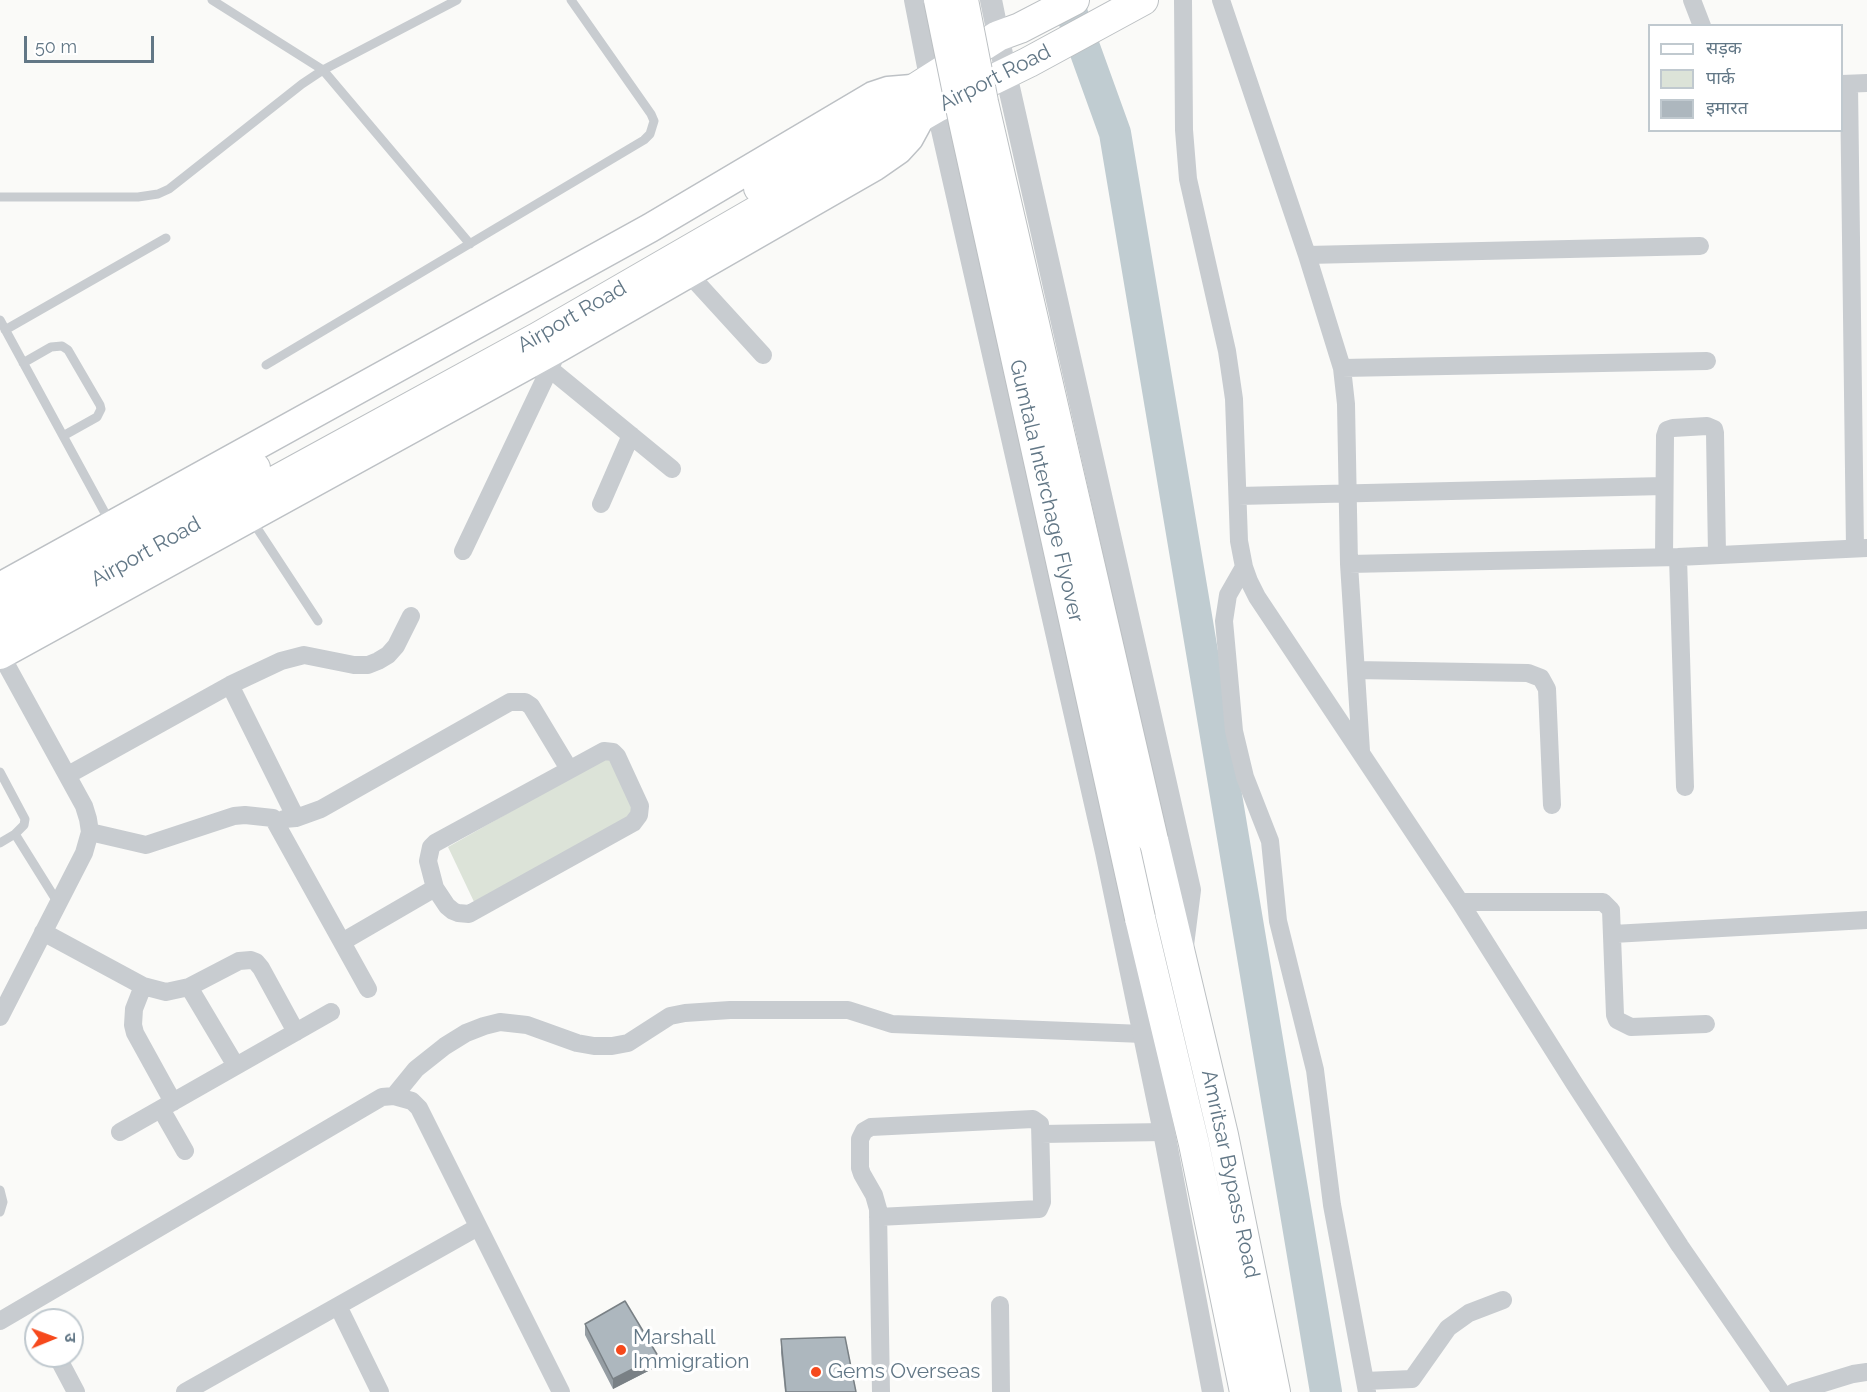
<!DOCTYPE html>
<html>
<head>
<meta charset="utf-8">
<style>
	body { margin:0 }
	#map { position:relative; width:1867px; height:1392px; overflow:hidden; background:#fafaf8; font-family:Raleway,"Noto Sans Devanagari",sans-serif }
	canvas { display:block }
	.legend { position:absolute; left:1648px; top:24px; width:195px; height:108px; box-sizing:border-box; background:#fff; border:2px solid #c0c9cf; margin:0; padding:8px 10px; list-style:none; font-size:18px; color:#627786 }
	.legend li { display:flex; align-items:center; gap:12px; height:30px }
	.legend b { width:30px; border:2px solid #c0c9cf }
	.north { position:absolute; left:24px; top:1308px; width:60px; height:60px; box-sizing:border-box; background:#fff; border:2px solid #c0c9cf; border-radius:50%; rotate:89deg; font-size:16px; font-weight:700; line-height:24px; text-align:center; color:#627786 }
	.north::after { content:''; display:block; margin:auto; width:21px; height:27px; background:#f6491c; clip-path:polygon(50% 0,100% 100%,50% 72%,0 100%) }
	.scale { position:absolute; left:24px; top:36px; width:130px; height:27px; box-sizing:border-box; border:3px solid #627786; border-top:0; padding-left:8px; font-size:18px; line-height:21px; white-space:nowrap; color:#627786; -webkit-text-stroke:4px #fff; paint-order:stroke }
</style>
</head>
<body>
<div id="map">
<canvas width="1867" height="1392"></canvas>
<ul class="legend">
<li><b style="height:8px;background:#fff"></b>सड़क</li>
<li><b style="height:16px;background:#dce3d8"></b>पार्क</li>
<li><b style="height:16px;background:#adb7be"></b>इमारत</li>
</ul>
<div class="north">उ</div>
<div class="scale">50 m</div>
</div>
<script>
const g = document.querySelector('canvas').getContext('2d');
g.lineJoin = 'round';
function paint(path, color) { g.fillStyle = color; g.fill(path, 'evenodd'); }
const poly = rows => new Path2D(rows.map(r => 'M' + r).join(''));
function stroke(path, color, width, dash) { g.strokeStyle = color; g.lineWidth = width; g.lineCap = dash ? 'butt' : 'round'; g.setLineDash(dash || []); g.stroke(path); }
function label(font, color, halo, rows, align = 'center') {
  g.font = font + ' Raleway,sans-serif'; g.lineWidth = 6; g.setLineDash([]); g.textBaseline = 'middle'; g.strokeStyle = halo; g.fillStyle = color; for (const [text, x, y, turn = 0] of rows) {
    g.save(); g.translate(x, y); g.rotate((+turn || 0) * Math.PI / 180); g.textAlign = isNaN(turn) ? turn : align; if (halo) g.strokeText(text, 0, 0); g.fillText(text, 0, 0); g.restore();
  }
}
paint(poly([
	[614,753,640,813,476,906,448,847]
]), '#dce3d8');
stroke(poly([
	[1067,0,1115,133,1326,1392]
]), '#c0ccd1', 32);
const primary = poly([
	[0,587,650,228,873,96,888,91,912,89],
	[0,655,560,347,875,166,898,150,909,138,921,116]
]);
const trunk = poly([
	[759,188,998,36,1020,28,1074,0],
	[0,608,255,468],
	[0,634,268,485,537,338,937,107,1029,62,1143,0],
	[1153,840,1223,1135,1275,1392],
	[1140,918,1194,1144,1245,1392]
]);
stroke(primary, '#bdc1c5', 31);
stroke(trunk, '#bcc0c3', 32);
stroke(poly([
	[212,0,323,70,470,244],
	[0,197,138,197,158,194,169,189,302,84,323,70,457,0],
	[0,320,111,524],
	[5,330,166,238],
	[23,363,51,347,62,346,68,350,100,405,101,409,97,417,63,436],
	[266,365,644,140,650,134,654,121,651,114,571,0],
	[251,519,318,621],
	[0,772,25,819,24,825,15,834,58,903],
	[0,843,15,834],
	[0,1190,3,1202,0,1212]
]), '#c8ccd0', 9);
stroke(poly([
	[1183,0,1184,130,1188,179,1227,351,1234,399,1239,541,1244,567,1249,581,1257,597,1460,902,1574,1083,1680,1246,1781,1392],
	[1221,0,1307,255,1342,368,1346,404,1349,564,1361,751],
	[1692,0,1702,26],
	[1842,84,1867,83],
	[1849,84,1855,548],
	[1307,255,1700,246],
	[688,273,763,355],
	[1342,368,1707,361],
	[550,369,672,469],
	[1238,496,1664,486],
	[601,504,631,435],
	[463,551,559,349],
	[1664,557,1665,436,1667,430,1673,428,1707,426,1714,429,1715,433,1717,555],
	[1678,557,1685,787],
	[1349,564,1678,557,1867,548],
	[1244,567,1228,595,1224,621,1234,731,1245,777,1270,841,1278,921,1315,1070,1332,1205,1367,1392],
	[1356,670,1528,673,1541,678,1547,689,1552,805],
	[230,685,296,818,284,819],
	[68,775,230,685,281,661,304,655,354,665,368,665,378,661,388,655,396,646,411,616],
	[296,818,321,809,510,702,525,702,531,706,569,769],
	[90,832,146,845,234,816,245,815,273,818,368,989],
	[1460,902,1603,902,1611,910,1615,1015,1617,1020,1631,1027,1706,1024],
	[43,932,143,986,166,992,189,987,239,961,251,960,256,962,261,968,296,1032],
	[1613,934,1867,920],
	[342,942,435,888,428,861,431,847,435,843,604,751,613,752,617,756,640,806,639,815,633,823,469,914,458,913,453,911,447,906,435,888],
	[143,986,134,1009,133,1025,135,1033,173,1102],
	[189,987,236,1066],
	[0,1017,84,853,90,832,88,819,84,806,1,655],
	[394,1096,416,1069,445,1046,466,1033,484,1026,500,1022,527,1025,577,1043,594,1046,612,1046,628,1043,670,1016,685,1013,730,1010,848,1010,892,1024,1143,1034],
	[161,1109,185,1151],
	[120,1132,331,1012],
	[1041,1134,1164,1132],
	[878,1217,1039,1209,1042,1202,1040,1124,1033,1119,871,1127,864,1131,860,1139,860,1168,862,1174,874,1195,878,1209,881,1392],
	[1000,1305,1001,1392],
	[338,1306,380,1392],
	[0,1321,382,1097,394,1096,412,1101,419,1108,561,1392],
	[57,1356,76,1392],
	[1365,1381,1412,1379,1448,1328,1469,1313,1503,1300],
	[185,1392,478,1227],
	[1794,1392,1853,1374,1867,1372]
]), '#c8ccd0', 18);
stroke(poly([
	[915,0,930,77,1106,852,1164,1132,1213,1392],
	[991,0,1006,74,1190,890,1183,945]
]), '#c8ccd0', 22);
stroke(primary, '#fff', 28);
stroke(trunk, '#fff', 30);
const trunkBridge = poly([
	[939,0,964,122,1140,918],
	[963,0,983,102,1153,840]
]);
stroke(trunkBridge, '#bcc0c3', 32, []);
stroke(trunkBridge, '#fff', 30);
paint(poly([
	[585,1324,658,1366,613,1389,585,1335],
	[781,1339,856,1392,785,1392,781,1353]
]), '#959da3');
paint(poly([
	[658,1356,658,1366,613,1389,613,1379]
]), '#798085');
const building = poly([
	[625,1301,658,1356,613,1379,585,1324,625,1301],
	[845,1337,856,1392,786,1392,781,1339,845,1337]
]);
paint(building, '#adb7be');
stroke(building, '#798085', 1.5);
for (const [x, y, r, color] of [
	[621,1350,6,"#f6491c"],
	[816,1372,6,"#f6491c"]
]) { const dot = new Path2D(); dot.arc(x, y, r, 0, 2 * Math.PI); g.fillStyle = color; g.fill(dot); stroke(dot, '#fff', 2); }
label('21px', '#627786', '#fff', [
	["Airport Road",995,78,-27],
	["Airport Road",572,317,-30],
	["Gumtala Interchage Flyover",1046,491,77],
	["Airport Road",146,552,-29],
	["Amritsar Bypass Road",1230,1174,78]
]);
label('21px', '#627786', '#fff', [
	["Marshall",633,1338],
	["Immigration",633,1362],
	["Gems Overseas",828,1372]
], 'left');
</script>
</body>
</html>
